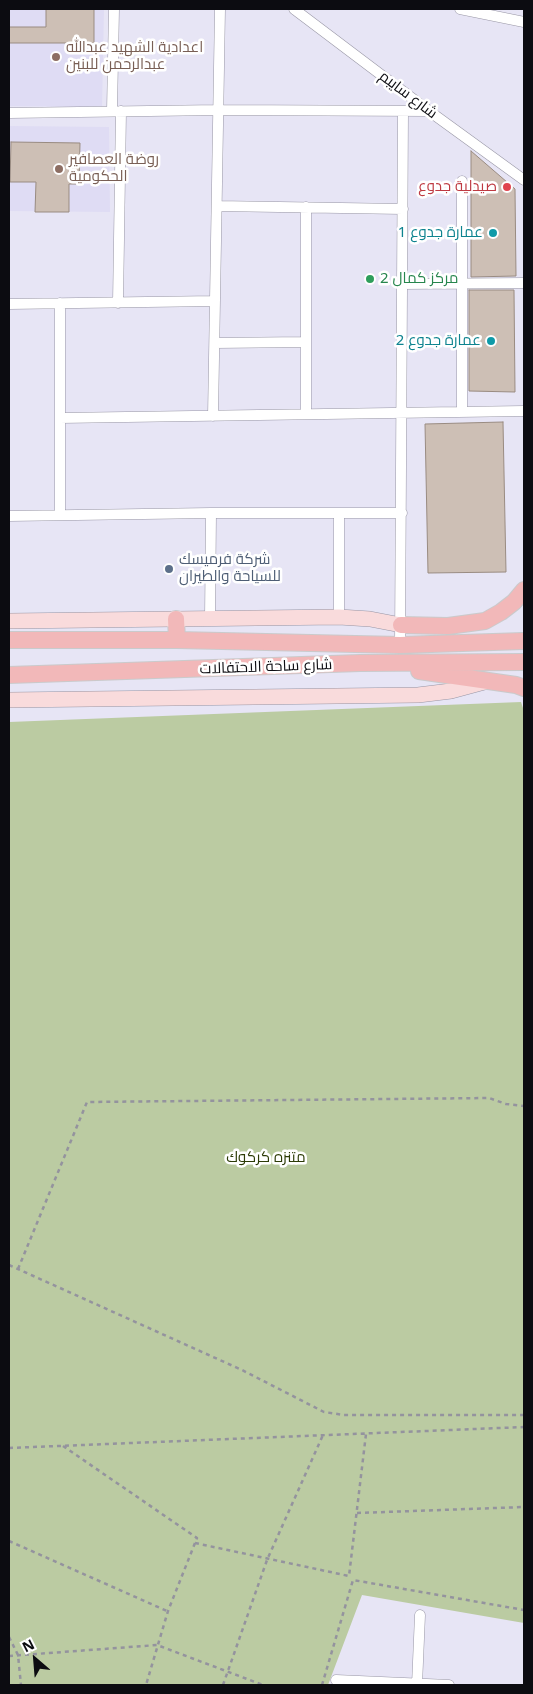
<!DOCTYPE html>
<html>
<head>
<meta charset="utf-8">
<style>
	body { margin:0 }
	#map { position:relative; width:533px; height:1694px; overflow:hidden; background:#e7e5f5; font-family:"Noto Sans",sans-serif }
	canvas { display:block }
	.frame { position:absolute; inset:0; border:10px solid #0c0c11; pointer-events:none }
	.north { position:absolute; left:10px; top:1634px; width:50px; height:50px; -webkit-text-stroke:4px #fff; paint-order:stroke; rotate:333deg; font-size:14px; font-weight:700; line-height:20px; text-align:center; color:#0c0c11 }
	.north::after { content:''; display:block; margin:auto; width:18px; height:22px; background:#0c0c11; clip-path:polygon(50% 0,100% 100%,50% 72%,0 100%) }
</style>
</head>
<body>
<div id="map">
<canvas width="533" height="1694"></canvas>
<div class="frame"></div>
<div class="north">N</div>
</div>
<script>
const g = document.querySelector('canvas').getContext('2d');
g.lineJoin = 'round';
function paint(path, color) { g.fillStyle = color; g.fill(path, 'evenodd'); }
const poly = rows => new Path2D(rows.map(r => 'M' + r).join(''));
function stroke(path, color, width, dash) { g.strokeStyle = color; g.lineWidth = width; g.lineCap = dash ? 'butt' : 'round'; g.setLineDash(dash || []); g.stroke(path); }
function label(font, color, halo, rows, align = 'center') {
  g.font = font + ' "Noto Sans",Cairo,sans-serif'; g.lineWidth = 5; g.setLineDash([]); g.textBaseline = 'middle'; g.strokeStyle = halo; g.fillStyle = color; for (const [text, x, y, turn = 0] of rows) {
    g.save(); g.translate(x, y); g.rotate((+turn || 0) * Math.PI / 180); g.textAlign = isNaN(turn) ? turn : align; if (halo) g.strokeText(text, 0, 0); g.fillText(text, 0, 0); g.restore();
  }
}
paint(poly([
	[9,9,104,9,102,107,9,106],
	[9,126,109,127,110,212,9,211]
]), '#dfdcf4');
paint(poly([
	[521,702,524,711,524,1623,362,1595,328,1685,9,1685,9,722]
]), '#bbcba2');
const building = poly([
	[46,9,94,9,94,43,9,43,9,27,46,27,46,9],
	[11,142,80,143,79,184,69,184,69,212,35,212,36,182,10,182,11,142],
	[471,151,515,189,516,276,471,277,471,151],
	[469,290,514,290,515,392,469,391,469,290],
	[503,422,506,572,428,573,425,424,503,422]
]);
paint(building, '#cdbfb5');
stroke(building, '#998b81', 1);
const street = poly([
	[294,9,429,111,524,180],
	[460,9,524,22],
	[112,111,114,9],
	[9,113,219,110,429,111],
	[462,181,462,412],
	[217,206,403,209],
	[402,284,524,283],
	[60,303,60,515],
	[118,303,121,111],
	[9,304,215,301],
	[215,343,305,342],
	[306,414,306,207],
	[213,416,220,9],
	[60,418,524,411],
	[339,513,339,617],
	[9,516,211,513,402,513],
	[210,619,211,513],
	[400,645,403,111],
	[336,1680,449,1685],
	[417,1685,420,1615]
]);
const secondary = poly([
	[9,621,339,617,370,619,401,625],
	[9,700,418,695,451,691,488,681]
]);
const primary = poly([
	[176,619,177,640],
	[401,625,448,626,485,621,501,612,514,602,524,590],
	[9,640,177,640,400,645,524,641],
	[419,671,516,685,524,688],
	[9,675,360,663,524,662]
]);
stroke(street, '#9896a5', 11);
stroke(secondary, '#9896a5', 16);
stroke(primary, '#cacacb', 18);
stroke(poly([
	[9,1265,242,1370,324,1412,344,1415,524,1415],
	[18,1269,87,1102,489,1098,506,1104,524,1106],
	[63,1446,197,1538,168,1611,146,1685],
	[9,1448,524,1427],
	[357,1513,524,1507],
	[9,1541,167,1611],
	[195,1543,349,1576,366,1434],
	[9,1637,18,1655,21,1685],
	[9,1656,157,1645,263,1685],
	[223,1685,267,1560,323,1435],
	[322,1685,353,1580,524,1610]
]), '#94939e', 2.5, [4, 4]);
stroke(street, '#fff', 10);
stroke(secondary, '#f9dbdc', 15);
stroke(primary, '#f2b8b9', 16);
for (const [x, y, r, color] of [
	[56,57,5,"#8d6e63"],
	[59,169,5,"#8d6e63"],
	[507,187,5,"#e0444e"],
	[493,233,5,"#0f9aa8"],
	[370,279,5,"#2e9e5b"],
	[491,341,5,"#0f9aa8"],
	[169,569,5,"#5c6f8a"]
]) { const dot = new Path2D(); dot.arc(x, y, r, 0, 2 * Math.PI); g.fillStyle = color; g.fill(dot); stroke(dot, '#fff', 2); }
label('15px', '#785e54', '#fff', [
	["اعدادية الشهيد عبدالله",66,48],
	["عبدالرحمن للبنين",66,65],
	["روضة العصافير",69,160],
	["الحكومية",69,177]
], 'left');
label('15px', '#0c0c11', '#fff', [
	["شارع سايبم",408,95,37],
	["شارع ساحة الاحتفالات",266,667,-2]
]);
label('15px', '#be3a42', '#fff', [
	["صيدلية جدوع",497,187]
], 'right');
label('15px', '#0d838f', '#fff', [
	["عمارة جدوع 1",483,233],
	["عمارة جدوع 2",481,341]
], 'right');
label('15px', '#27864d', '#fff', [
	["مركز كمال 2",380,279]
], 'left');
label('15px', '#4e5e75', '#fff', [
	["شركة فرميسك",179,560],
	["للسياحة والطيران",179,577]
], 'left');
label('15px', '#2c3b06', '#fff', [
	["متنزه كركوك",266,1158]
]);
</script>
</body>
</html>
